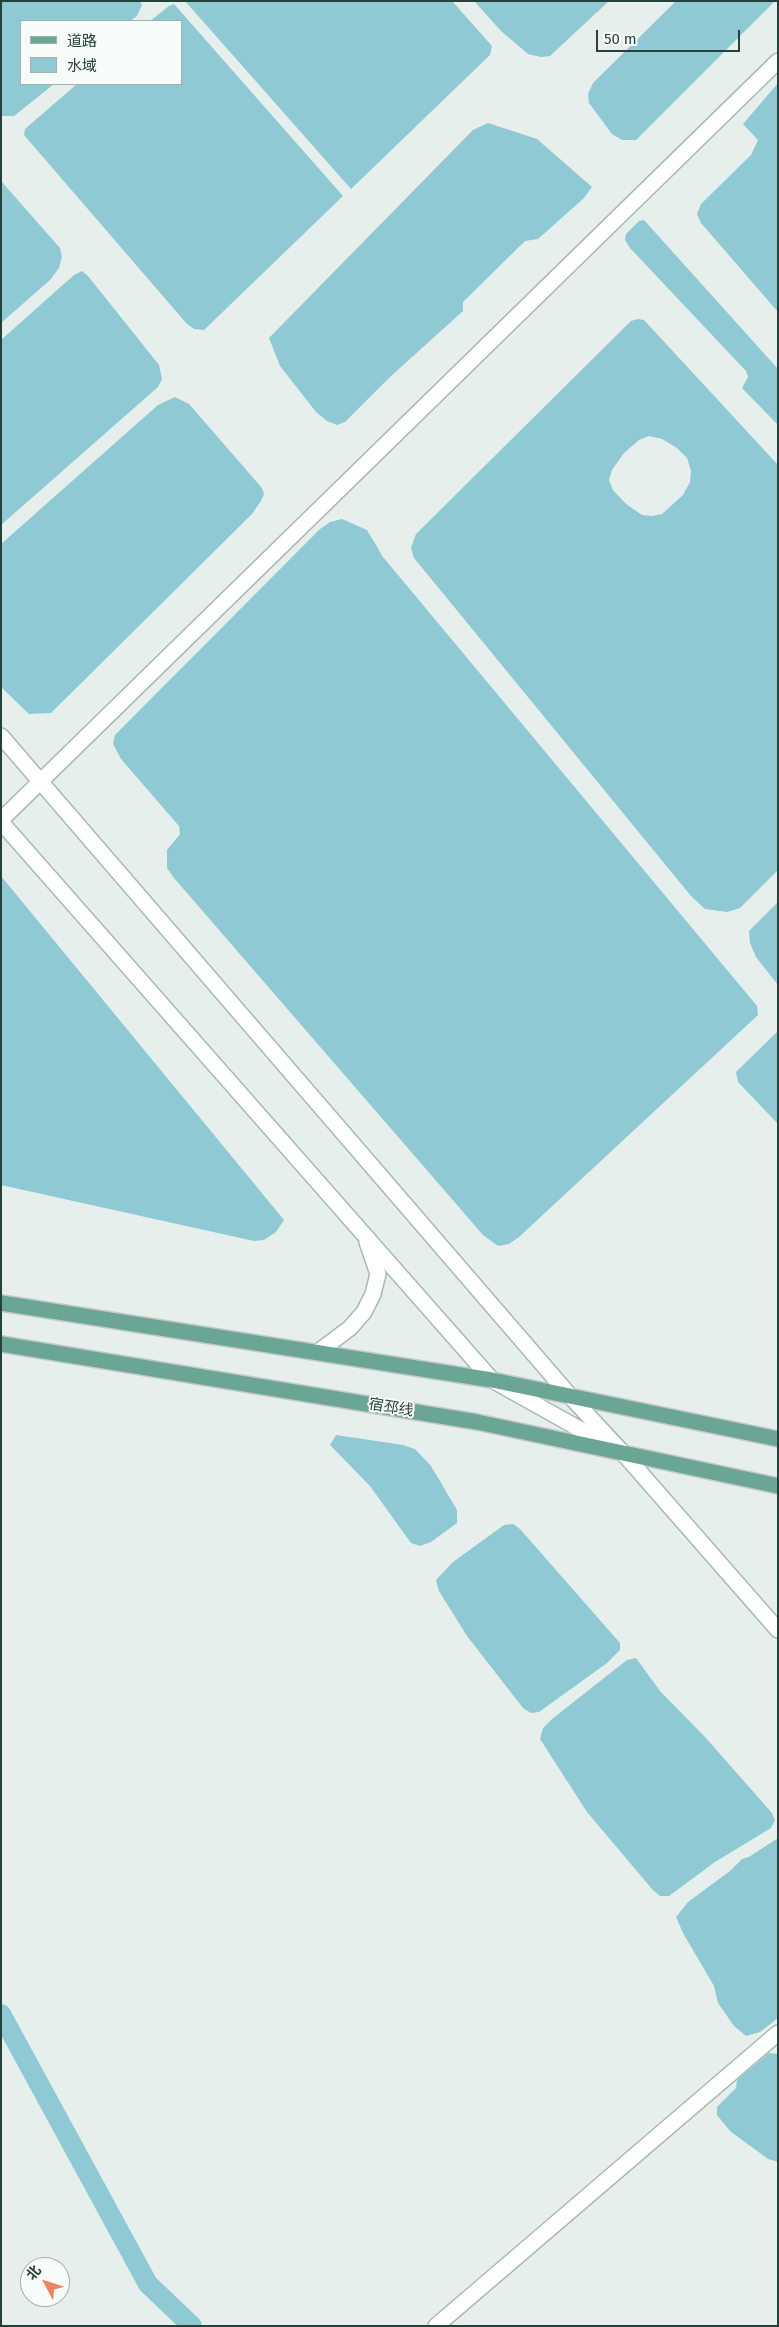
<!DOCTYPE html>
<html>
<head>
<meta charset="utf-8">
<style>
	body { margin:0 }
	#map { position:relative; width:779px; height:2327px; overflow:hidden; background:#e6efeb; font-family:"Fira Sans","Noto Sans SC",sans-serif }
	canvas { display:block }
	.frame { position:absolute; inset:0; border:2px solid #24423a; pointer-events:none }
	.legend { position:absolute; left:20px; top:20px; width:162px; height:65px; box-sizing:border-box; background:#f7fbf9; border:1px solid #a3b1ad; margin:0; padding:6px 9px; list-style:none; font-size:15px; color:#24423a }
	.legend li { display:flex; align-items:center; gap:10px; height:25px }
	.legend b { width:25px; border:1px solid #a3b1ad }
	.north { position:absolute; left:20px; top:2257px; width:50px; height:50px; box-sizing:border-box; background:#f7fbf9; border:1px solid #a3b1ad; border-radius:50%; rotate:310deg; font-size:14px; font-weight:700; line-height:20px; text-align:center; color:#24423a }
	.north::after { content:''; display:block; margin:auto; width:18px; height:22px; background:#f4845f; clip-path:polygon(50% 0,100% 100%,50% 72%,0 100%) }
	.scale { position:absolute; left:596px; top:30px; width:144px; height:22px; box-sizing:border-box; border:2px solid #24423a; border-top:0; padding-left:6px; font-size:15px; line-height:18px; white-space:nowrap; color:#24423a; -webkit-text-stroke:4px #f7fbf9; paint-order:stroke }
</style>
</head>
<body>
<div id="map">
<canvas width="779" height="2327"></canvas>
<div class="frame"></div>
<ul class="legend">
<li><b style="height:6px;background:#6aa596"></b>道路</li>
<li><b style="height:14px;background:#8ec9d4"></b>水域</li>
</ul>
<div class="north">北</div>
<div class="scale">50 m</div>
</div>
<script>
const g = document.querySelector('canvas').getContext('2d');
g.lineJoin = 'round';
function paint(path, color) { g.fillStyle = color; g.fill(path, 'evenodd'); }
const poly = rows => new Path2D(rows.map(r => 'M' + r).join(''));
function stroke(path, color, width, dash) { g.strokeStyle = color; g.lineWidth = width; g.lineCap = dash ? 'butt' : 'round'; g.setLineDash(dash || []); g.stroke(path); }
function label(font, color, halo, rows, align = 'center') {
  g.font = font + ' "Fira Sans","Noto Sans SC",sans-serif'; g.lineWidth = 4; g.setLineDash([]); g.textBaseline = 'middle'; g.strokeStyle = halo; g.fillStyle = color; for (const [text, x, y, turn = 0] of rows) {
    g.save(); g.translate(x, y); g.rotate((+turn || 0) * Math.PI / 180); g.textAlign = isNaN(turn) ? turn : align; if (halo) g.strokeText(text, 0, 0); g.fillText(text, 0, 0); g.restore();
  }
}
paint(poly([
	[1,1,140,1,142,5,137,16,130,21,21,21,21,84,54,84,14,116,1,116],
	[185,1,452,1,492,46,490,55,351,189],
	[474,1,609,1,550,56,541,57,528,54,501,31],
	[676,1,775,1,636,140,622,140,612,134,589,103,588,94,593,83],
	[174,4,343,196,204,330,194,329,187,324,24,135,25,129,77,84,181,84,181,21,150,21,169,6],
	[778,83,778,312,701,223,697,214,701,204,751,155,758,140,743,124],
	[488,123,537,139,592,187,583,199,538,239,525,241,463,302,463,311,390,377,345,422,337,425,327,421,316,412,280,366,269,338,473,130],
	[1,181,60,248,62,257,59,268,50,280,1,323],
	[644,220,778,369,778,425,742,388,748,377,746,371,630,248,625,240,626,234,639,221],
	[82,271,88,276,159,365,162,379,158,387,1,525,1,340,74,275],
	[638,319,644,320,778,465,778,870,740,908,727,912,705,909,691,896,414,558,411,548,416,534,631,321],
	[649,436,662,439,677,448,687,458,691,471,690,482,683,495,662,514,652,516,642,515,626,504,613,490,609,480,612,470,624,453,639,440],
	[175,397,189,404,262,488,264,494,261,501,252,514,51,713,29,714,1,687,1,544,158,405],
	[342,519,367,530,383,557,757,1006,758,1015,519,1237,509,1244,498,1246,483,1235,174,878,167,868,167,850,180,834,179,826,121,759,113,744,115,735,320,529,330,522],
	[1,876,284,1220,276,1232,264,1240,254,1241,1,1185],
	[778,902,778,985,756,957,750,943,749,931],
	[778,1031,778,1124,738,1082,736,1072],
	[336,1435,403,1445,415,1449,431,1466,457,1510,457,1523,431,1542,420,1546,411,1543,370,1486,330,1445],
	[513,1524,520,1529,620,1643,620,1650,607,1663,539,1712,531,1713,523,1708,467,1636,439,1591,436,1580,453,1562,504,1525],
	[636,1658,660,1691,705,1737,772,1813,775,1820,771,1828,715,1862,669,1896,660,1896,652,1889,587,1812,540,1739,543,1728,552,1719,627,1660],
	[778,1838,778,2018,760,2032,746,2036,734,2026,718,2003,714,1986,683,1933,676,1917,688,1902,730,1871,742,1859,749,1857],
	[769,2053,778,2054,778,2162,768,2159,730,2131,717,2115,717,2107,736,2088,737,2080]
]), '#8ec9d4');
stroke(poly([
	[1,2014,148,2284,192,2326]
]), '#8ec9d4', 20);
const street = poly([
	[1,820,778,61],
	[436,2326,778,2033]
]);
const secondary = poly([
	[1,736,570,1396,623,1453,778,1630],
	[1,822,492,1380,610,1446],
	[318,1352,350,1328,364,1312,373,1294,378,1274,367,1242]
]);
const primary = poly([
	[1,1303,492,1380,778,1439],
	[1,1344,477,1422,778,1486]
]);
stroke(street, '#a8b8b2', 18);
stroke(secondary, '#a4bbb3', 18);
stroke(primary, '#c2cac8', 18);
stroke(street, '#fff', 15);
stroke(secondary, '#fff', 15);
stroke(primary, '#6aa596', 15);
label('15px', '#24423a', '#f7fbf9', [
	["宿邳线",391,1408,9]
]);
</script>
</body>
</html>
